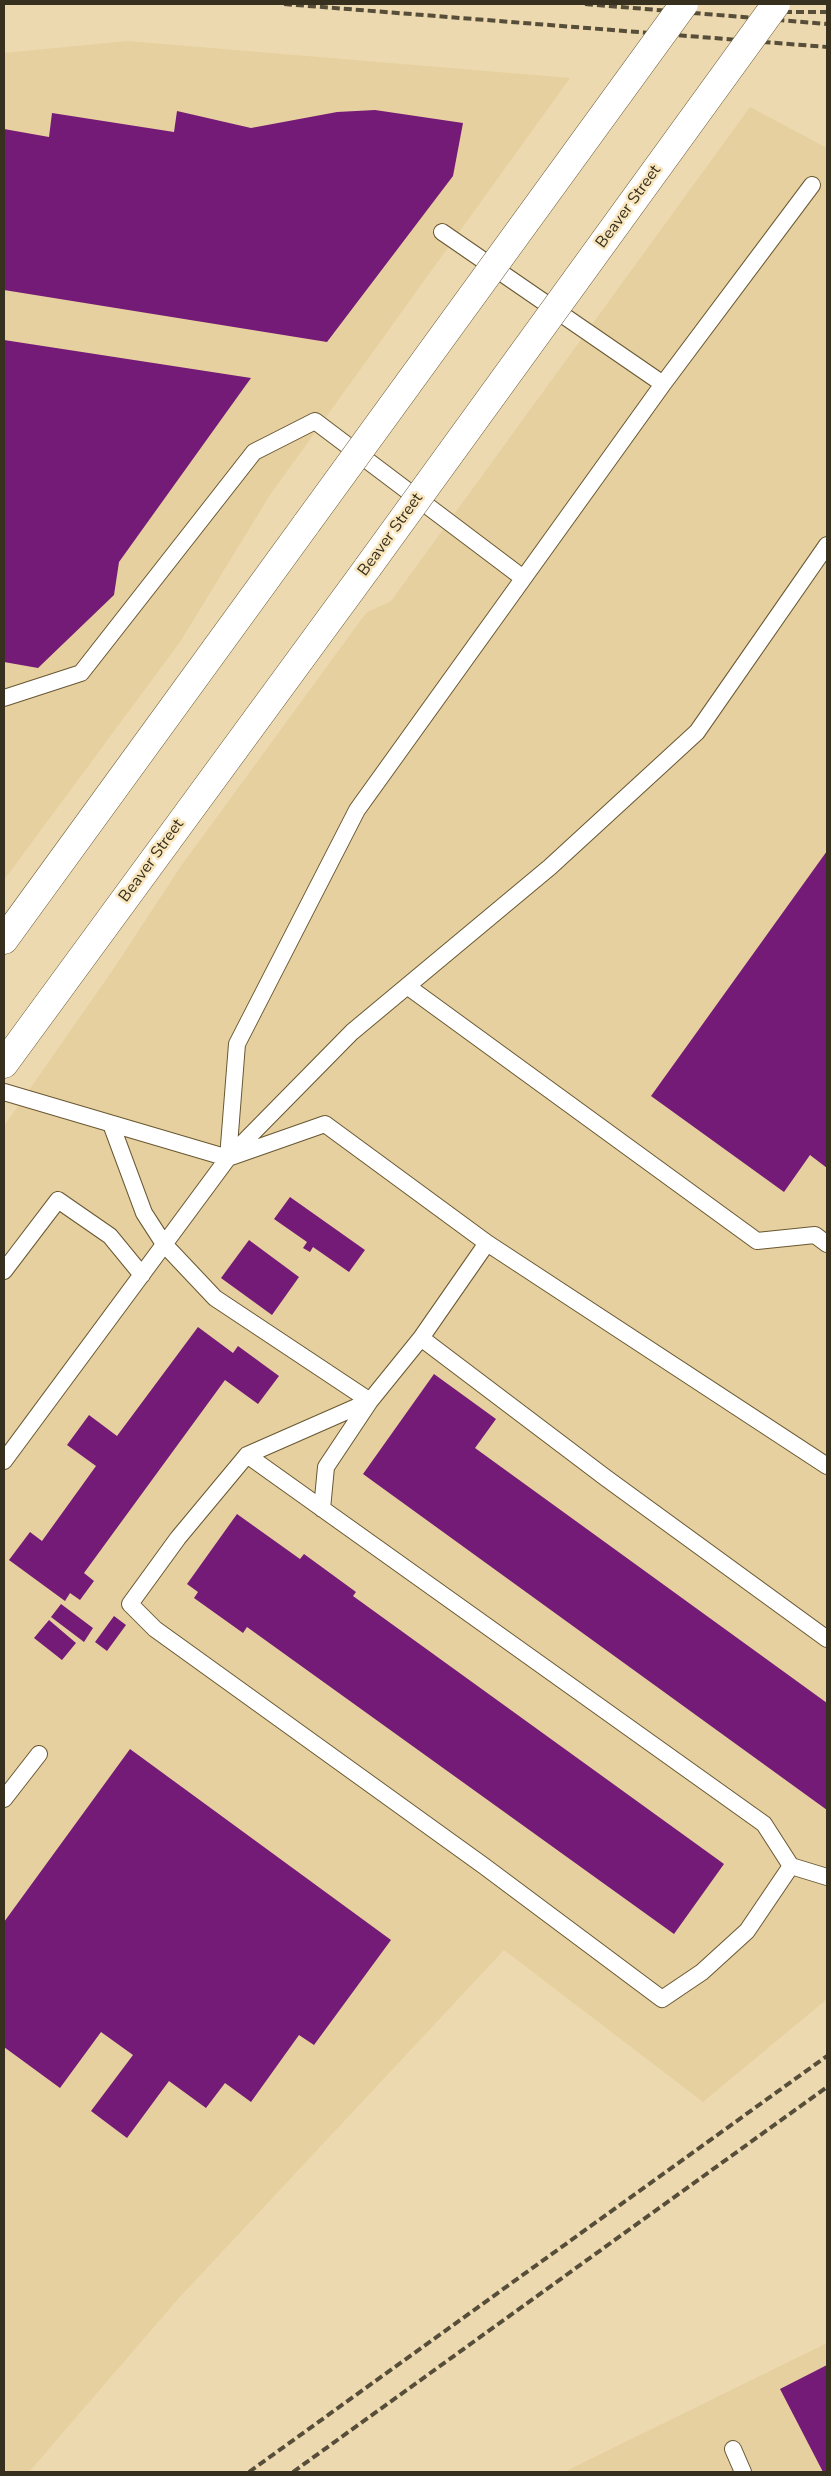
<!DOCTYPE html>
<html>
<head>
<meta charset="utf-8">
<style>
	body { margin:0 }
	#map { position:relative; width:831px; height:2476px; overflow:hidden; background:#ecd9af; font-family:"Nunito Sans",sans-serif }
	canvas { display:block }
	.frame { position:absolute; inset:0; border:5px solid #37301f; pointer-events:none }
</style>
</head>
<body>
<div id="map">
<canvas width="831" height="2476"></canvas>
<div class="frame"></div>
</div>
<script>
const g = document.querySelector('canvas').getContext('2d');
g.lineJoin = 'round';
function paint(path, color) { g.fillStyle = color; g.fill(path, 'evenodd'); }
const poly = rows => new Path2D(rows.map(r => 'M' + r).join(''));
function stroke(path, color, width, dash) { g.strokeStyle = color; g.lineWidth = width; g.lineCap = dash ? 'butt' : 'round'; g.setLineDash(dash || []); g.stroke(path); }
function label(font, color, halo, rows, align = 'center') {
  g.font = font + ' "Nunito Sans",sans-serif'; g.lineWidth = 5; g.setLineDash([]); g.textBaseline = 'middle'; g.strokeStyle = halo; g.fillStyle = color; for (const [text, x, y, turn = 0] of rows) {
    g.save(); g.translate(x, y); g.rotate((+turn || 0) * Math.PI / 180); g.textAlign = isNaN(turn) ? turn : align; if (halo) g.strokeText(text, 0, 0); g.fillText(text, 0, 0); g.restore();
  }
}
paint(poly([
	[127,41,570,78,270,495,180,642,4,880,4,53],
	[750,107,827,148,827,1999,703,2102,504,1950,178,2299,29,2472,4,2472,4,1126,114,968,181,866,366,613,391,601],
	[827,2343,827,2472,564,2472]
]), '#e7d09f');
paint(poly([
	[375,110,463,123,453,176,327,342,4,290,4,129,49,137,52,113,174,132,177,111,251,128,337,112],
	[4,340,251,378,119,562,114,595,38,668,4,662],
	[827,851,827,1168,810,1155,784,1192,651,1096],
	[290,1197,365,1250,349,1272,313,1247,310,1252,303,1248,307,1242,274,1219],
	[249,1240,299,1277,272,1315,221,1278],
	[198,1327,233,1353,238,1346,279,1376,258,1404,225,1380,84,1573,94,1581,80,1600,70,1593,65,1601,9,1560,30,1532,42,1541,96,1466,67,1445,89,1415,117,1436],
	[434,1374,496,1419,475,1448,827,1703,827,1810,363,1474],
	[237,1514,300,1559,304,1554,356,1592,353,1596,724,1864,674,1934,247,1627,243,1633,194,1598,198,1592,187,1584],
	[61,1604,93,1628,84,1642,51,1617],
	[114,1616,126,1625,107,1651,95,1642],
	[49,1620,76,1643,62,1660,34,1638],
	[130,1749,391,1940,314,2045,299,2035,251,2102,225,2083,206,2108,169,2081,127,2138,91,2111,133,2055,101,2032,60,2088,4,2047,4,1922],
	[827,2365,827,2472,823,2472,780,2389]
]), '#741b77');
const lane = poly([
	[442,232,663,384],
	[4,698,81,673,254,452,315,421,523,578],
	[407,986,757,1241,815,1235,827,1244],
	[4,1092,228,1158,325,1124,487,1243,421,1338,370,1401,326,1467,322,1509],
	[111,1124,144,1213,164,1244,215,1298,370,1401],
	[228,1158,237,1044,357,810,663,384,812,185],
	[487,1243,827,1466],
	[4,1271,58,1200,110,1236,142,1275],
	[421,1338,606,1478,827,1639],
	[370,1401,247,1455,178,1538,130,1604,155,1629,484,1866,662,1999,702,1972,747,1931,791,1866],
	[247,1455,764,1824,791,1866,827,1877],
	[4,1461,228,1158,352,1032,550,867,697,732,827,545],
	[4,1799,39,1754],
	[733,2449,743,2472]
]);
const primary = poly([
	[4,940,307,523],
	[4,1064,368,567]
]);
stroke(lane, '#685731', 18);
stroke(primary, '#685731', 29);
stroke(lane, '#fff', 16);
stroke(primary, '#fff', 28);
stroke(poly([
	[284,4,827,47],
	[585,4,827,24],
	[760,12,827,12],
	[249,2472,827,2056],
	[293,2472,827,2087]
]), '#574e39', 4, [8, 4]);
const primaryBridge = poly([
	[307,523,684,4],
	[368,567,776,4]
]);
stroke(primaryBridge, '#685731', 29, []);
stroke(primaryBridge, '#fff', 28);
label('16px', '#37301f', '#f9e6bc', [
	["Beaver Street",629,207,-54],
	["Beaver Street",391,535,-54],
	["Beaver Street",152,861,-54]
]);
</script>
</body>
</html>
